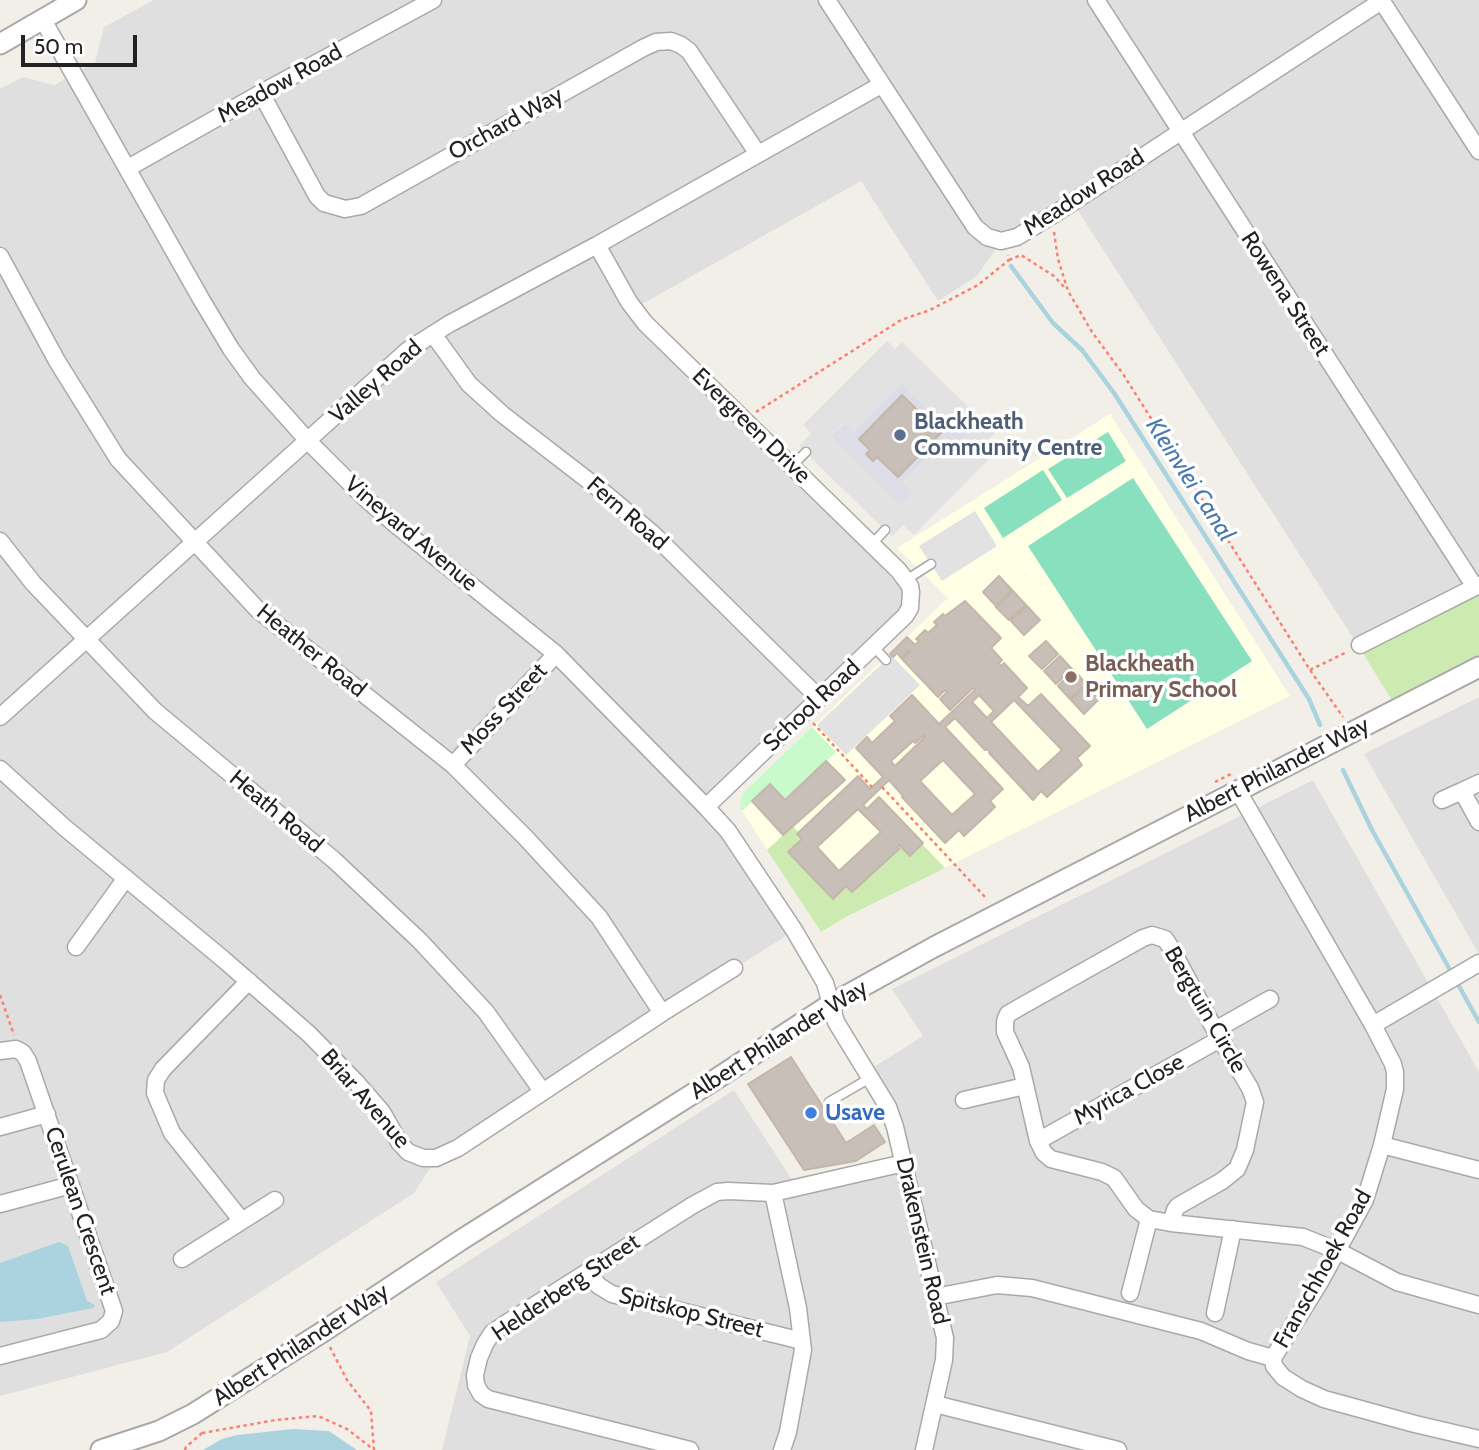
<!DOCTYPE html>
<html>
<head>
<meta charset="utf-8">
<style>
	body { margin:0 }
	#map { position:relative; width:1479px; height:1450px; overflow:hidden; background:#f2efe9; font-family:Cabin,sans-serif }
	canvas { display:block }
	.scale { position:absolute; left:21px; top:35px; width:116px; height:32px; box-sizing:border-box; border:4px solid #222; border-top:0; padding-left:9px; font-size:21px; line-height:24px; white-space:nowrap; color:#222; -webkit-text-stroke:5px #fff; paint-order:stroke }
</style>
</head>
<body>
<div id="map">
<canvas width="1479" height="1450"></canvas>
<div class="scale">50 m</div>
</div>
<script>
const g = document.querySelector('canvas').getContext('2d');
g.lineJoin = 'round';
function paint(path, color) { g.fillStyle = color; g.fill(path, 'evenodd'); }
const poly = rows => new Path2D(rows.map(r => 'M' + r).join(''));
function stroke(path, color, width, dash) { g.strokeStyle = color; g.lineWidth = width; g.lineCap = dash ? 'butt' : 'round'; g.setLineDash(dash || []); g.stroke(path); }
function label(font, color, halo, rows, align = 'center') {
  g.font = font + ' Cabin,sans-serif'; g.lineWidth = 7; g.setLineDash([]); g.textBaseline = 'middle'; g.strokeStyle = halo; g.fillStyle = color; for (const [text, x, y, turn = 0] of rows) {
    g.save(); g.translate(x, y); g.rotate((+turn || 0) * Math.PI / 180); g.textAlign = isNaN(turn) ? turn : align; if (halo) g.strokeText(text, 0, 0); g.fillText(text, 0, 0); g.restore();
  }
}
paint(poly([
	[154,0,1479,0,1479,587,1359,647,1073,203,1001,242,977,276,938,301,861,181,635,308,900,570,913,600,708,807,795,930,436,1159,414,1193,167,1352,0,1396,0,89,23,77,54,85,95,63,104,27],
	[1479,697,1479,954,1364,754],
	[1313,780,1479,1072,1479,1450,442,1450,470,1336,436,1282,734,1090,796,1186,902,1162,866,1072,923,1036,892,989]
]), '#e0dfdf');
paint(poly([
	[1110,414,1290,696,848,916,821,932,740,808,742,794,948,598,897,548]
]), '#ffffe5');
paint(poly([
	[1479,591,1479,659,1393,702,1361,650],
	[793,826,798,832,797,834,802,839,788,852,833,899,846,886,853,892,898,849,897,847,899,845,910,856,922,844,945,868,848,916,821,932,767,850]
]), '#cdebb0');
paint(poly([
	[812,727,836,752,785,800,770,784,742,811,740,808,742,794]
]), '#c8facc');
paint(poly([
	[1108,432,1126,461,1067,498,1048,469],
	[1043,470,1062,500,1003,538,984,508],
	[1133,478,1252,661,1147,729,1028,546]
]), '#88e0be');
paint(poly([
	[887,341,895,349,902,342,995,433,987,441,997,451,914,535,903,525,892,537,799,446,811,433,803,425],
	[902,383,949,429,947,439,903,482,913,492,831,436,843,424,852,433],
	[975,511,997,546,942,581,919,546],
	[891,655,920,685,846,755,817,725]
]), '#e2e2e2');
paint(poly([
	[902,383,949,429,958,420,970,432,955,447,946,439,903,482,913,492,901,505,831,436,844,424,853,432],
	[902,395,941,433,898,477,877,457,873,461,866,455,870,450,859,438]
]), '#dddde8');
paint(poly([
	[59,1242,68,1246,87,1301,95,1305,93,1308,37,1319,0,1322,0,1263],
	[293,1429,329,1431,357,1450,203,1450,222,1439,237,1435]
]), '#aad3df');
stroke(poly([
	[1011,266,1053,323,1082,350,1114,393,1309,699,1320,725],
	[1343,770,1372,830,1479,1022]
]), '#aad3df', 4.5);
const building = poly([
	[902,395,941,433,898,477,877,457,873,461,866,454,870,450,859,439,902,395],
	[999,576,1012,590,996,606,983,592,999,576],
	[1013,591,1026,605,1009,620,996,607,1013,591],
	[965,601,1001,638,991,648,1002,660,999,663,1001,666,1004,663,1027,688,1018,697,1028,706,1041,694,1090,746,1077,758,1082,765,1047,797,1041,791,1033,800,989,753,990,752,987,749,985,750,955,718,945,727,1003,789,990,801,995,807,964,836,959,830,945,843,902,797,903,796,889,780,863,805,867,809,879,797,923,843,910,856,899,845,897,847,899,849,852,892,846,886,833,899,788,852,802,839,797,834,858,776,870,789,883,777,856,748,867,737,872,743,895,721,890,716,912,695,939,724,975,690,973,688,950,710,940,699,947,692,945,690,938,697,902,659,910,652,909,650,901,658,897,653,893,657,890,654,907,637,915,645,919,641,916,639,925,630,928,633,937,625,934,622,943,614,945,616,965,601],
	[979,695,994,711,987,718,972,702,979,695],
	[1014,700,1062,750,1038,772,991,722,1014,700],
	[924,735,926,736,895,766,891,761,913,741,915,743,924,735],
	[943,760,975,794,952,815,920,781,943,760],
	[858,809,881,832,839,871,817,847,858,809],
	[1027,606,1040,620,1024,635,1011,621,1027,606],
	[1046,641,1058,654,1042,669,1029,656,1046,641],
	[1060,656,1072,669,1056,684,1044,671,1060,656],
	[1074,670,1086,684,1070,699,1058,686,1074,670],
	[1088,685,1100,698,1084,714,1071,700,1088,685],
	[826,761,845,780,783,835,752,801,770,784,785,800,826,761],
	[791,1057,846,1143,874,1125,885,1142,856,1161,804,1170,748,1084,791,1057]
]);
paint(building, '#c7bfb8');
stroke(building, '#c4b6ab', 2);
const service = poly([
	[792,466,806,452],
	[872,544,885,530],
	[906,580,931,564],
	[874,647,886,660],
	[829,1102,870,1078]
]);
const minor = poly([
	[827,0,975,227,987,237,1001,241,1017,237,1053,215,1383,0],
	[1096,0,1475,587],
	[1381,0,1479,151],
	[43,20,201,299,231,349,252,378,308,441,364,497,395,524,556,654,706,807,728,831,794,930,825,983,836,1022,888,1107,895,1127,945,1338,944,1360,924,1450],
	[261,93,317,196,324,203,345,209,361,206,643,48,656,42,671,41,681,45,689,51,758,154],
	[128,168,261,93,433,0],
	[597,245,629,302,645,323,899,571,910,586,911,592,910,608,905,616,706,807],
	[0,256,57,361,118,459,257,609,453,765,525,837,599,917,662,1013],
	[433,334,469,384,502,414,607,495,652,533,819,698],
	[0,541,33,583,155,711,334,860,420,941,486,1012,542,1091],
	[1360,645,1479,585],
	[0,717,408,350,449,324,597,245,881,85],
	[453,765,556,654],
	[0,769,64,827,223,959,309,1034,356,1082,382,1112,399,1142,408,1152,423,1158,436,1158,458,1148,662,1013,734,968],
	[1479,783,1462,791,1479,822],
	[1238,791,1373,1025,1393,1064,1395,1072,1395,1089,1382,1145,1365,1200,1320,1282,1273,1358],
	[1442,800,1462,791],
	[76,947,126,878],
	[1373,1025,1479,963],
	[1215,1030,1270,999],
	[0,1051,16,1049,23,1053,28,1061,114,1311,111,1321,101,1330,0,1356],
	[964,1100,1025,1086],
	[0,1127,47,1114],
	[1038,1141,1220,1039],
	[1382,1145,1479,1170],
	[773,1193,798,1308,803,1350,788,1432,782,1450],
	[0,1204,71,1185],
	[242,1221,172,1133,155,1093,156,1080,163,1069,249,981],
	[1171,1223,1175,1210,1178,1206,1222,1181,1237,1169,1245,1150,1255,1102,1250,1088,1215,1030,1171,948,1165,939,1152,935,1143,938,1020,1007,1008,1014,1006,1018,1005,1022,1005,1032,1021,1067,1038,1141,1044,1153,1051,1159,1102,1172,1114,1178,1136,1209,1149,1219,1171,1223,1303,1237,1338,1251,1397,1282,1479,1305],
	[182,1259,275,1200],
	[588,1273,599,1286,612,1294,802,1341],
	[1130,1293,1149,1219],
	[935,1297,997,1285,1032,1288,1201,1331,1248,1351,1273,1358],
	[1215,1313,1233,1229],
	[1273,1358,1274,1366,1283,1377,1302,1389,1324,1399,1415,1424,1479,1439],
	[935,1404,1118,1450],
	[690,1450,488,1399,481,1394,476,1385,475,1375,479,1358,485,1344,492,1333,505,1324,693,1205,717,1192,728,1191,773,1193,904,1163]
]);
const tertiary = poly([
	[0,44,76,0],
	[101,1450,159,1431,193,1414,324,1331,461,1240,713,1081,831,1004,934,947,1479,667]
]);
stroke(service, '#a9a9a9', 11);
stroke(minor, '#a9a9a9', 19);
stroke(tertiary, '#a9a9a9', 23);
stroke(poly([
	[1054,232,1058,259,1068,291,1092,332,1123,374,1310,670,1343,717],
	[1009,260,1021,255,1054,276,1066,289],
	[756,412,901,320,930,310,978,285,1009,260,1008,255],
	[1310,670,1347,652],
	[813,723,872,787],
	[1215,782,1231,774],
	[882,787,987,899],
	[0,995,14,1035],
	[330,1347,347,1380,371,1411,374,1450],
	[202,1433,276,1420,318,1416,347,1429,373,1449],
	[185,1450,186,1447,202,1433]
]), '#fa8072', 2.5, [3.5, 3.5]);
stroke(service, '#fff', 8);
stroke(minor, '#fff', 16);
stroke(tertiary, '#fff', 19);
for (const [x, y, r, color] of [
	[900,435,7,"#5c6f8a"],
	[1071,677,7,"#8d6e63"],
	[811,1113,7,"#3f7fe0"]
]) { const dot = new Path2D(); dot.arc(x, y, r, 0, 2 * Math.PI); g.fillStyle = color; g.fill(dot); stroke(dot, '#fff', 2.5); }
label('23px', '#222', '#fff', [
	["Meadow Road",280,84,-29],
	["Orchard Way",506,124,-29],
	["Meadow Road",1084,193,-33],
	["Rowena Street",1285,294,57],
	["Valley Road",376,382,-41],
	["Evergreen Drive",751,426,44],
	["Fern Road",627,514,41],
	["Vineyard Avenue",411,534,40],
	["Heather Road",311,651,39],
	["School Road",812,706,-43],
	["Moss Street",504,709,-47],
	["Albert Philander Way",1277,770,-27],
	["Heath Road",276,812,40],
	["Bergtuin Circle",1205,1010,60],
	["Albert Philander Way",779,1040,-32],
	["Myrica Close",1129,1090,-29],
	["Briar Avenue",365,1099,49],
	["Cerulean Crescent",80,1211,71],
	["Drakenstein Road",922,1241,77],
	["Franschhoek Road",1323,1269,-61],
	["Helderberg Street",566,1288,-34],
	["Spitskop Street",691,1313,14],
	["Albert Philander Way",301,1345,-33]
]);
label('bold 23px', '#4e5e75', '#fff', [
	["Blackheath",914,422],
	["Community Centre",914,448]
], 'left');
label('bold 23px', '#785e54', '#fff', [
	["Blackheath",1085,664],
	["Primary School",1085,690]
], 'left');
label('bold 23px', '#366cbe', '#fff', [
	["Usave",825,1113]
], 'left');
label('italic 24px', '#4a7aab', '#fff', [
	["Kleinvlei Canal",1190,480,57]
]);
</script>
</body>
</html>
